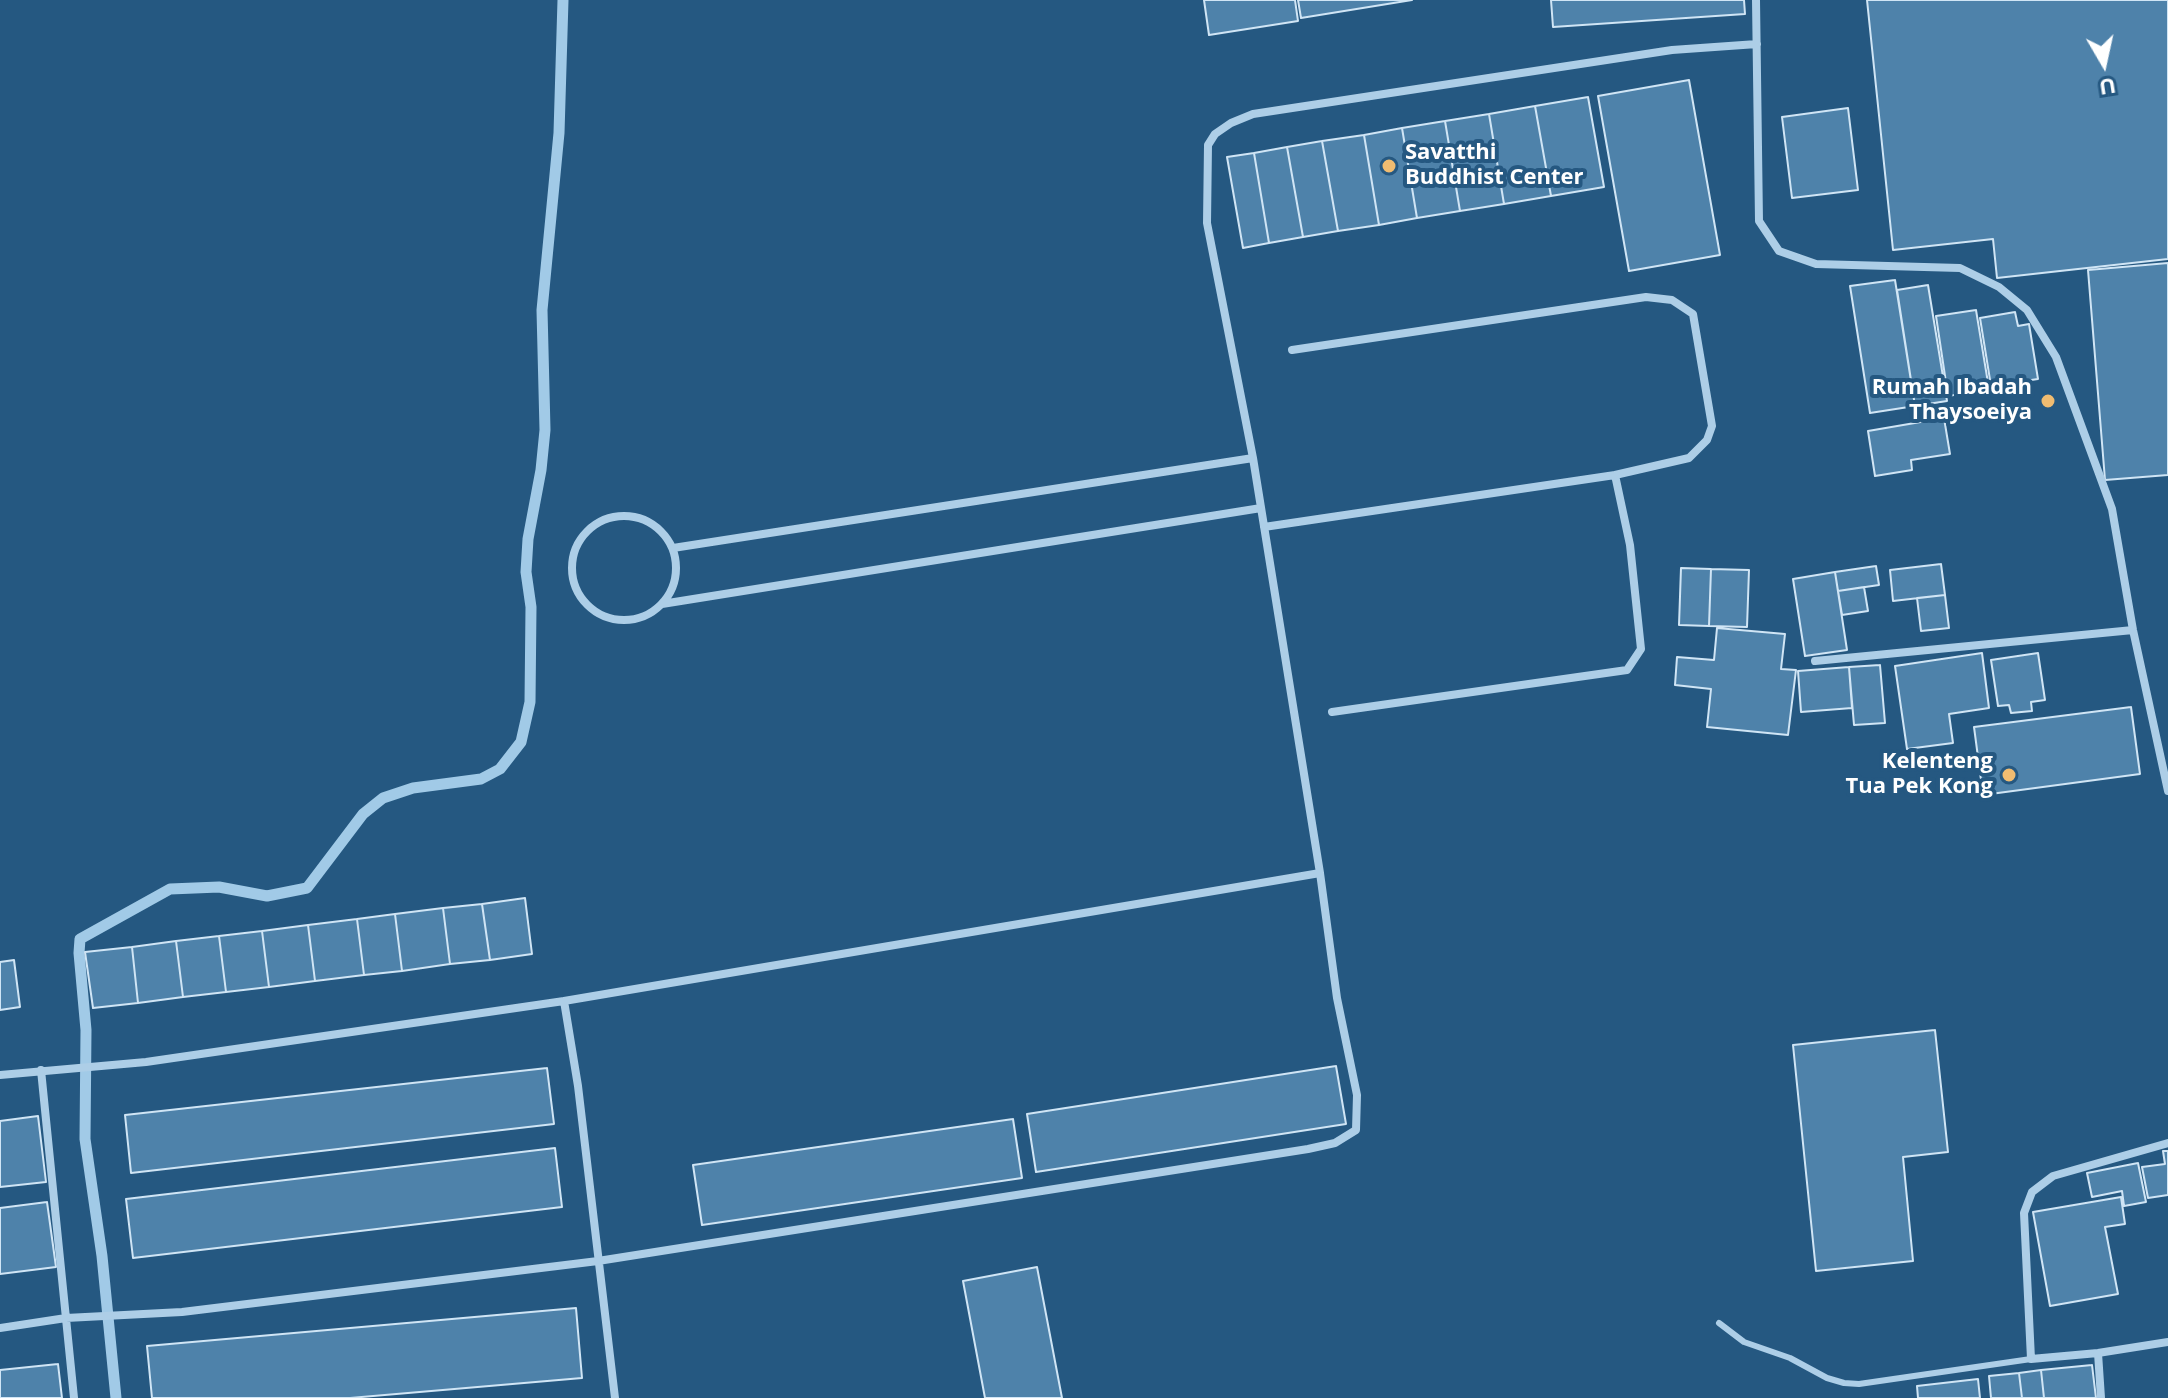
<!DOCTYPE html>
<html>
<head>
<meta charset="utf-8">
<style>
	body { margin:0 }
	#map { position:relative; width:2168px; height:1398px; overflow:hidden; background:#255881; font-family:"Open Sans",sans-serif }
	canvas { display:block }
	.north { position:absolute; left:2064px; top:24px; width:80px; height:80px; -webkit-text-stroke:6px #255881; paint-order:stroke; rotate:171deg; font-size:22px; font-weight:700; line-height:32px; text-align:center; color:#fff }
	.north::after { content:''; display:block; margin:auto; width:28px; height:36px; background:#fff; clip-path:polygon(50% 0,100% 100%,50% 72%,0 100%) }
</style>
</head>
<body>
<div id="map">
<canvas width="2168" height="1398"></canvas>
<div class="north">U</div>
</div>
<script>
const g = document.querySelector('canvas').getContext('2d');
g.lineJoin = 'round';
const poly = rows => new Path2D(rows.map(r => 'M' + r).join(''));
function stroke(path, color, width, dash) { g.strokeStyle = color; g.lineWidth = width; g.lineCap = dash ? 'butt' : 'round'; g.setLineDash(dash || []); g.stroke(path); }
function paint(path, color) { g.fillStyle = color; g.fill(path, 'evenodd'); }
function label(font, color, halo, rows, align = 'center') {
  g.font = font + ' "Open Sans",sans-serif'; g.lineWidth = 8; g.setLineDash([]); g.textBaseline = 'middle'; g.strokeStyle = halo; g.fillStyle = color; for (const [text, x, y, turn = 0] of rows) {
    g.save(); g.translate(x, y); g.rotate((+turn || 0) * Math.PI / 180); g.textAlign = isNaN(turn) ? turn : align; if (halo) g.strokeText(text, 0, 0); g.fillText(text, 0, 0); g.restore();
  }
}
stroke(poly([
	[116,1398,102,1256,85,1139,86,1030,79,953,80,939,170,889,219,887,267,896,307,888,363,814,383,798,413,788,481,779,500,769,521,742,530,702,531,607,526,572,528,539,541,470,545,430,542,310,559,133,563,0]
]), '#a1cae7', 11);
const building = poly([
	[1204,0,1295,0,1298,21,1209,35,1204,0],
	[1298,0,1412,0,1301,18,1298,0],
	[1551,0,1744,0,1745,14,1553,27,1551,0],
	[1867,0,2168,0,2168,259,1997,278,1993,239,1893,250,1867,0],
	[1689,80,1720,255,1629,271,1598,96,1689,80],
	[1588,97,1604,187,1551,196,1535,106,1588,97],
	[1535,106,1551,196,1504,204,1489,114,1535,106],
	[1848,108,1858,190,1792,198,1782,117,1848,108],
	[1489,114,1504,204,1460,211,1445,121,1489,114],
	[1445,121,1460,211,1417,218,1402,128,1445,121],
	[1402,128,1417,218,1379,225,1364,135,1402,128],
	[1364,135,1379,225,1338,231,1322,141,1364,135],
	[1322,141,1338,231,1303,237,1287,147,1322,141],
	[1287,147,1303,237,1269,243,1254,153,1287,147],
	[1254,153,1269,243,1243,248,1227,157,1254,153],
	[2168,263,2168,475,2105,480,2088,270,2168,263],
	[1895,280,1915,406,1870,413,1850,286,1895,280],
	[1928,285,1947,401,1915,406,1897,290,1928,285],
	[1976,310,1989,389,1948,396,1936,316,1976,310],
	[2015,312,2018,326,2029,324,2038,379,1991,386,1980,318,2015,312],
	[1944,418,1950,454,1911,460,1912,470,1875,476,1868,431,1944,418],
	[1941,564,1945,595,1893,601,1890,570,1941,564],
	[1876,566,1879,585,1838,591,1835,572,1876,566],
	[1681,568,1711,569,1709,626,1679,625,1681,568],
	[1711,569,1749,570,1747,627,1709,626,1711,569],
	[1835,572,1847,650,1805,656,1793,579,1835,572],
	[1864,587,1868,611,1842,615,1838,591,1864,587],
	[1945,595,1949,628,1921,631,1917,598,1945,595],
	[1717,628,1785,634,1781,669,1796,670,1788,735,1707,727,1711,689,1675,685,1677,657,1714,660,1717,628],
	[1982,653,1989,708,1949,714,1953,743,1907,749,1895,666,1982,653],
	[2038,653,2045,700,2031,702,2032,711,2011,713,2009,705,1998,706,1991,660,2038,653],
	[1880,665,1885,723,1854,725,1849,667,1880,665],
	[1849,667,1852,708,1801,712,1798,671,1849,667],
	[2131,707,2140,774,1983,795,1974,727,2131,707],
	[525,898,532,954,490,960,482,904,525,898],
	[482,904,490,960,450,964,443,908,482,904],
	[443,908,450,964,402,971,395,914,443,908],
	[395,914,402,971,364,975,357,919,395,914],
	[357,919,364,975,315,981,308,925,357,919],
	[308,925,315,981,269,987,262,931,308,925],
	[262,931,269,987,226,992,219,936,262,931],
	[219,936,226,992,183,997,176,941,219,936],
	[176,941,183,997,138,1003,132,947,176,941],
	[132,947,138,1003,93,1008,85,952,132,947],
	[14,960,20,1007,0,1010,0,962,14,960],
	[1935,1030,1948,1152,1903,1157,1913,1261,1816,1271,1793,1045,1935,1030],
	[1336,1066,1346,1124,1036,1172,1027,1114,1336,1066],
	[547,1068,554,1124,131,1173,125,1115,547,1068],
	[38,1116,46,1182,0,1187,0,1121,38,1116],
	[1013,1119,1022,1178,702,1225,693,1165,1013,1119],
	[555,1148,562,1207,133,1258,126,1199,555,1148],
	[2163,1151,2168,1151,2168,1195,2148,1198,2142,1167,2165,1164,2163,1151],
	[2138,1163,2146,1202,2124,1206,2122,1191,2092,1197,2087,1173,2138,1163],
	[2121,1197,2125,1224,2105,1227,2118,1294,2050,1306,2033,1212,2121,1197],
	[47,1202,56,1267,0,1274,0,1208,47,1202],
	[1037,1267,1062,1398,985,1398,963,1281,1037,1267],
	[576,1308,582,1378,350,1398,152,1398,147,1346,576,1308],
	[58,1364,62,1398,0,1398,0,1370,58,1364],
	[2092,1365,2096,1398,2044,1398,2041,1370,2092,1365],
	[2041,1370,2044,1398,2022,1398,2019,1373,2041,1370],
	[2019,1373,2022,1398,1991,1398,1989,1376,2019,1373],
	[1978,1379,1980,1398,1918,1398,1917,1386,1978,1379]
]);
paint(building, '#4e82aa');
stroke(building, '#d0e5f5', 2);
stroke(poly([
	[1719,1323,1744,1342,1790,1358,1827,1378,1844,1383,1859,1384,2031,1359]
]), '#adcee7', 6);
stroke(poly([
	[1756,0,1759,221,1779,251,1816,264,1960,268,1999,287,2027,310,2056,357,2112,509,2133,630,2168,791],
	[1292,350,1646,297,1672,300,1693,314,1712,426,1707,440,1689,458,1615,475],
	'572 568a52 52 0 1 1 104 0a52 52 0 1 1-104 0Z',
	[1264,527,1615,475,1630,545,1641,649,1627,670,1332,712],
	[673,548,1253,458],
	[662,604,1261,508],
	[1815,661,2133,630],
	[564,1001,1320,873],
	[41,1070,74,1398],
	[0,1075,146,1062,564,1001,578,1086,615,1398],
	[2168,1143,2053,1176,2032,1192,2024,1213,2031,1359,2098,1353,2168,1342],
	[0,1328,66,1318,182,1312,598,1261,1308,1149,1335,1143,1356,1130,1357,1095,1337,998,1320,873,1253,458,1207,223,1208,145,1215,134,1231,123,1253,114,1672,50,1757,44],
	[2098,1353,2101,1398]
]), '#adcee7', 8);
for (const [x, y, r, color] of [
	[1389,166,8,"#f0bc71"],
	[2048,401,8,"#f0bc71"],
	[2009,775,8,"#f0bc71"]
]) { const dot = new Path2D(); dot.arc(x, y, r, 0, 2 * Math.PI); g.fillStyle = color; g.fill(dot); stroke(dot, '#255881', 3); }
label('bold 22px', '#fff', '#255881', [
	["Savatthi",1405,153,"left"],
	["Buddhist Center",1405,178,"left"],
	["Rumah Ibadah",2032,388],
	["Thaysoeiya",2032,413],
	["Kelenteng",1993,762],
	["Tua Pek Kong",1993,787]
], 'right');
</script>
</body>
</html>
